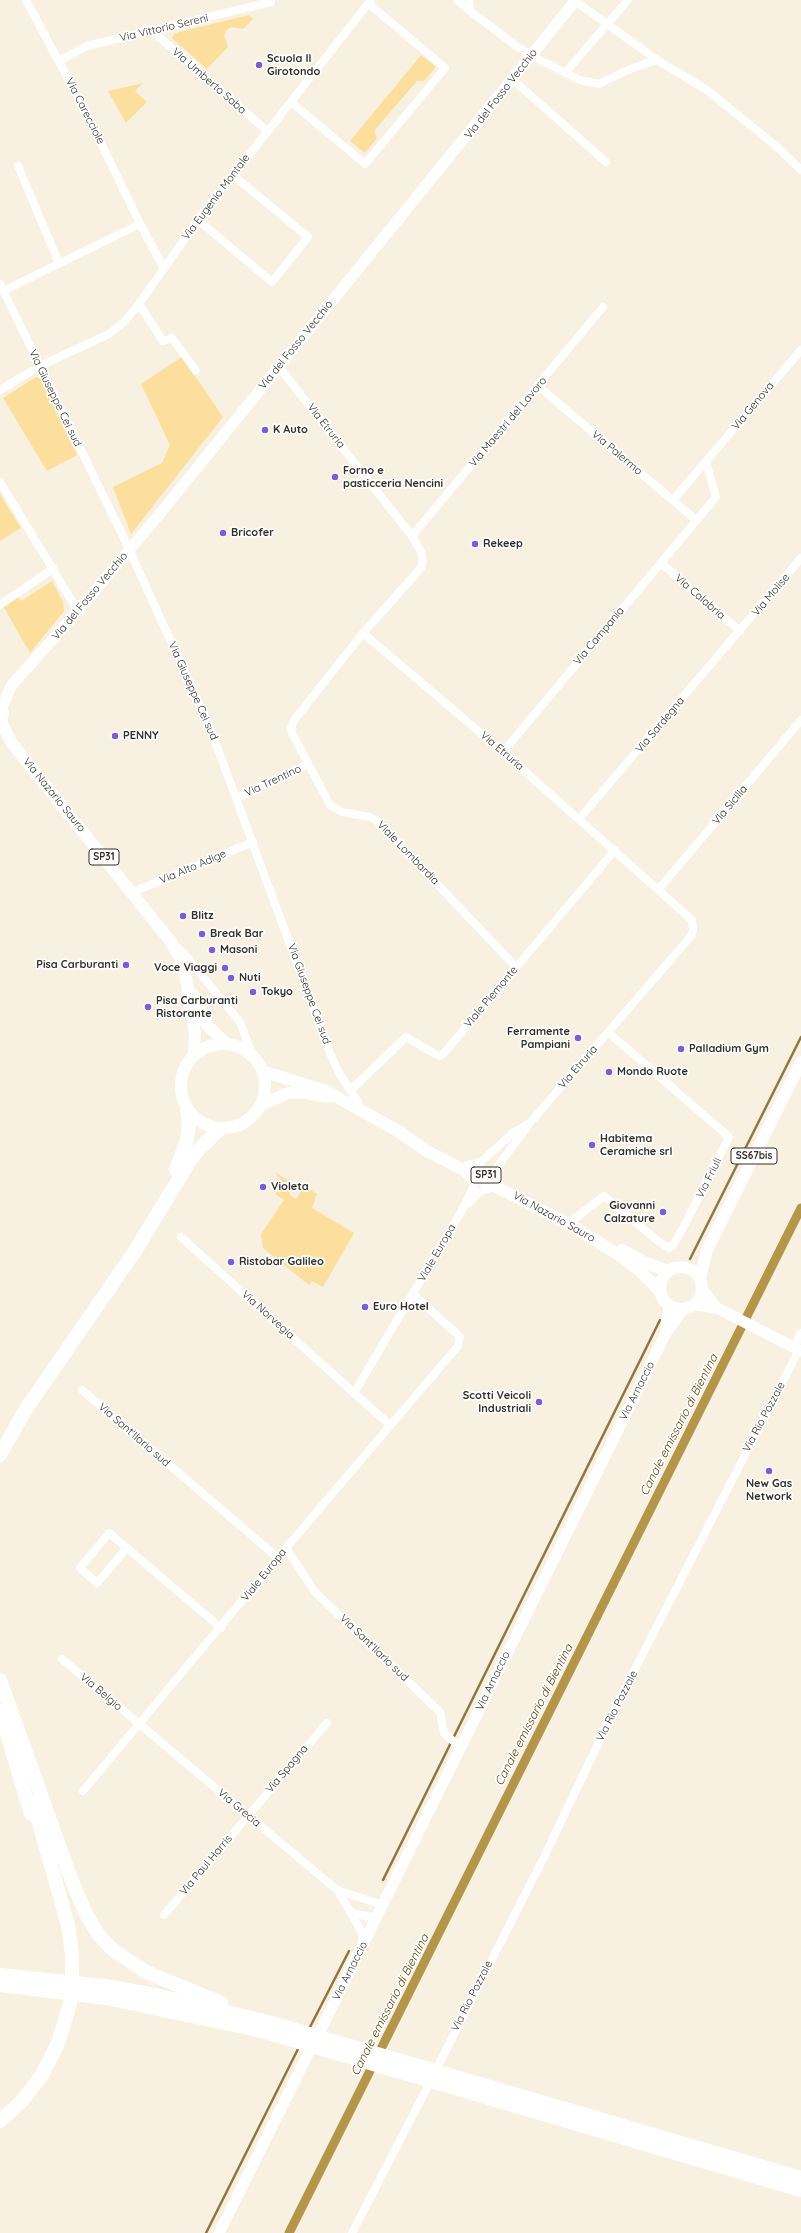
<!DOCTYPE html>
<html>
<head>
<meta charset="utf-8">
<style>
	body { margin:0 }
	canvas { display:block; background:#f8f0e0 }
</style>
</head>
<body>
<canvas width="801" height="2233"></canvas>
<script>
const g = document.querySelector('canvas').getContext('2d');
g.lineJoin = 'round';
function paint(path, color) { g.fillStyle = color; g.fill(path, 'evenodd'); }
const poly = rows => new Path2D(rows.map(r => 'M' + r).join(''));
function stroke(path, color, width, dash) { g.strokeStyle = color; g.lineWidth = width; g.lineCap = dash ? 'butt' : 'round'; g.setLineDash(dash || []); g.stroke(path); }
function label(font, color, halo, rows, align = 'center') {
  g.font = font + ' Quicksand,sans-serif'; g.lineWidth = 3.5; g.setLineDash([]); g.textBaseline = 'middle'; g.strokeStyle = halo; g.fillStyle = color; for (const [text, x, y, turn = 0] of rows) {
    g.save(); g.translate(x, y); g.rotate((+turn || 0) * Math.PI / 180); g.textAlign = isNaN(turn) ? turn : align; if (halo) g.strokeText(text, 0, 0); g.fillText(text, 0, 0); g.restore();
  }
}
paint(poly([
	[249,15,253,19,243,29,231,27,227,30,224,35,228,47,207,69,172,38,174,34,179,32],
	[421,55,436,67,424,81,417,81,374,131,377,138,365,153,350,141],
	[143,83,135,91,147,102,126,123,108,91],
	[182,357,223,417,131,534,113,487,162,463,170,445,141,384],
	[36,377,40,379,77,455,47,471,3,398],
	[0,494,21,528,0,541],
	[52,581,63,602,64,611,30,653,3,606,18,597,21,601],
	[275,1172,287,1180,290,1195,296,1199,304,1186,317,1194,312,1208,354,1233,323,1287,312,1281,309,1285,263,1248,261,1234,284,1200,275,1194,283,1183]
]), '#fddf9d');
stroke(poly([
	[690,1259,801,1037],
	[383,1880,660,1320],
	[309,2029,349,1951],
	[206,2233,299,2047]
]), '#8e7740', 2.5);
stroke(poly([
	[289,2233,801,1208]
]), '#b5954a', 9);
stroke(poly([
	[26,0,89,118,140,224,164,268],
	[457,0,470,11],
	[469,0,470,11,518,47,540,60,580,80,599,84,630,69,657,60],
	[574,0,657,60,707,90,776,146,801,170],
	[152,31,267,131],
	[59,61,87,46,271,2],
	[565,73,628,0],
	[512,79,606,162],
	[291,102,365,164,445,68,368,3],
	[18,166,59,263],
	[198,220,272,282,308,237,233,175],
	[0,284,122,534,209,725,330,1053,339,1073,358,1102,359,1110],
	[3,291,140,224],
	[139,304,163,341,172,338,196,371],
	[279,367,412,536,421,552,423,560,421,568,363,633,503,752,692,920,693,930,691,936,529,1124,498,1166,498,1182],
	[538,386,696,520],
	[0,390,40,366,109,334,124,322,139,304,198,220,371,0],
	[0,482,78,611],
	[673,500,801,350],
	[412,536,603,307],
	[661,563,740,631],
	[0,605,54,568],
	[363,633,295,719,291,728,292,733,330,805,342,812,370,817,377,821,516,967],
	[503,752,716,497,706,462],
	[237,798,308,764],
	[579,819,801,558],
	[659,889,801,720],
	[133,892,253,842],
	[177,947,186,956,240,1022,253,1057],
	[352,1089,406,1037,435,1054,440,1056,444,1053,615,850],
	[467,1165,481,1162,513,1133,528,1124],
	[468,1204,481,1191,496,1186],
	[573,1220,604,1196,658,1241,669,1248,673,1245,683,1228,729,1137,609,1033],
	[181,1237,354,1393],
	[794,1348,801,1333],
	[82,1390,278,1558],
	[390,1425,354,1393,461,1212,475,1184,466,1175],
	[127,1548,97,1583,80,1568,109,1533,127,1548,221,1628],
	[286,1548,315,1592,440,1712,444,1733,460,1747],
	[62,1659,331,1885,337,1890,383,1905],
	[83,1791,286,1548,458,1346,460,1337,413,1294],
	[337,1890,351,1913,371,1917,379,1914],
	[351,1913,362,1933,363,1943],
	[164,1915,327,1723],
	[439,2064,548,1849,617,1704,799,1350],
	[352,2233,427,2088]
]), '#fff', 8);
stroke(poly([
	[2,708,11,686,78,611,162,511,576,0],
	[702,1289,717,1308],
	[693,1305,717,1308,801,1351],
	[666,1330,669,1305],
	[321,2029,666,1333,684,1309],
	[219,2233,308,2054]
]), '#fff', 11);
stroke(poly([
	[0,704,3,713,0,724],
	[1,721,11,742,171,942,180,958,186,978,195,1034,194,1055],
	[194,995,207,1025,227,1044],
	'181 1086a42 42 0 1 1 84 0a42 42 0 1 1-84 0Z',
	[262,1071,326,1091,398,1131,427,1151,574,1227,619,1255,640,1271,660,1291],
	[261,1105,288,1093,308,1093,328,1097],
	[622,1250,646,1263,668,1271],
	'660 1288a21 21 0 1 1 42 0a21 21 0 1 1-42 0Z',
	[700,1278,707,1250,801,1062]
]), '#fff', 12);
stroke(poly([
	[176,1170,187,1140,189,1123,187,1110],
	[0,1455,24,1412,135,1251,189,1162,200,1148,220,1129],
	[0,1680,70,1876,85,1912,98,1934,113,1950,146,1972,221,2003],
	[0,1711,31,1814],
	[33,1802,68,1925,72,1955,72,1975],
	[0,1975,106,1986,160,1996,268,2022,801,2178],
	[0,1985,106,1998,258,2030,801,2190],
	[0,2121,22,2101,42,2075,58,2043,70,2004]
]), '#fff', 14);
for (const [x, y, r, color] of [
	[259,65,4,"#7d5dd7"],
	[265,430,4,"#7d5dd7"],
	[335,477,4,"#7d5dd7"],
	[223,533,4,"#7d5dd7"],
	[475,544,4,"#7d5dd7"],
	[115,736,4,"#7d5dd7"],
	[183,916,4,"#7d5dd7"],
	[202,934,4,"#7d5dd7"],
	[212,950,4,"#7d5dd7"],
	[126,965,4,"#7d5dd7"],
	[225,968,4,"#7d5dd7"],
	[231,978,4,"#7d5dd7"],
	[253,992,4,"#7d5dd7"],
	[148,1007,4,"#7d5dd7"],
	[578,1038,4,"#7d5dd7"],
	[681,1049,4,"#7d5dd7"],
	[609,1072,4,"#7d5dd7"],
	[592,1145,4,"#7d5dd7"],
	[263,1187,4,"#7d5dd7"],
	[663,1212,4,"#7d5dd7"],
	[231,1262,4,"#7d5dd7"],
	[365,1307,4,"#7d5dd7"],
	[539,1402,4,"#7d5dd7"],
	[769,1471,4,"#7d5dd7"]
]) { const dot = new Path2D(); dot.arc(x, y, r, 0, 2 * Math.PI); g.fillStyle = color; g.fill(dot); stroke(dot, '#fff', 1.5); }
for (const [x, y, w] of [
	[104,857,30],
	[754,1156,46],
	[486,1175,30]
]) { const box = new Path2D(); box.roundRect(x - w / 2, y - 8, w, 16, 3); g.fillStyle = '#fff'; g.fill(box); stroke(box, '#33302a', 1); }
label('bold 10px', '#33302a', null, [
	["SP31",104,857],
	["SS67bis",754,1156],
	["SP31",486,1175]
]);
label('11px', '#33302a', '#fff', [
	["Via Vittorio Sereni",164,28,-13],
	["Via Umberto Saba",209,81,41],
	["Via del Fosso Vecchio",501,94,-52],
	["Via Carecciole",85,111,63],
	["Via Eugenio Montale",216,197,-53],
	["Via del Fosso Vecchio",296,345,-51],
	["Via Giuseppe Cei sud",55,398,64],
	["Via Genova",753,406,-50],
	["Via Maestri del Lavoro",508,422,-50],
	["Via Etruria",326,426,52],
	["Via Palermo",617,453,40],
	["Via Molise",771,595,-50],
	["Via del Fosso Vecchio",90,596,-50],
	["Via Calabria",700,597,41],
	["Via Campania",599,636,-50],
	["Via Giuseppe Cei sud",193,691,66],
	["Via Sardegna",660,725,-50],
	["Via Etruria",502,751,41],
	["Via Trentino",273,781,-25],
	["Via Nazario Sauro",54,795,51],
	["Via Sicilia",730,805,-50],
	["Viale Lombardia",408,853,46],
	["Via Alto Adige",193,867,-23],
	["Via Giuseppe Cei sud",309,994,70],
	["Viale Piemonte",491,997,-50],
	["Via Etruria",578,1067,-49],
	["Via Friuli",709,1178,-63],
	["Via Nazario Sauro",554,1217,29],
	["Viale Europa",437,1253,-60],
	["Via Norvegia",268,1315,42],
	["Via Arnaccio",637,1391,-63],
	["Via Rio Pozzale",764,1417,-62],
	["Via Sant'Ilario sud",134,1435,41],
	["Viale Europa",264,1575,-51],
	["Via Sant'Ilario sud",374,1648,44],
	["Via Arnaccio",493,1681,-64],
	["Via Belgio",101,1692,40],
	["Via Rio Pozzale",617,1706,-63],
	["Via Spagna",287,1769,-50],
	["Via Grecia",239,1808,40],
	["Via Paul Harris",206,1865,-50],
	["Via Arnaccio",350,1971,-63],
	["Via Rio Pozzale",472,1996,-63]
]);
label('bold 11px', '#33302a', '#fff', [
	["Scuola Il",267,59],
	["Girotondo",267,72],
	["K Auto",273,430],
	["Forno e",343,471],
	["pasticceria Nencini",343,484],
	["Bricofer",231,533],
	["Rekeep",483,544],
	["PENNY",123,736],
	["Blitz",191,916],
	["Break Bar",210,934],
	["Masoni",220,950],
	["Pisa Carburanti",118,965,"right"],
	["Voce Viaggi",217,968,"right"],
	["Nuti",239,978],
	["Tokyo",261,992],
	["Pisa Carburanti",156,1001],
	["Ristorante",156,1014],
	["Ferramente",570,1032,"right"],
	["Pampiani",570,1045,"right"],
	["Palladium Gym",689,1049],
	["Mondo Ruote",617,1072],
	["Habitema",600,1139],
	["Ceramiche srl",600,1152],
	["Violeta",271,1187],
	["Giovanni",655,1206,"right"],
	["Calzature",655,1219,"right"],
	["Ristobar Galileo",239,1262],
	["Euro Hotel",373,1307],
	["Scotti Veicoli",531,1396,"right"],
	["Industriali",531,1409,"right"],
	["New Gas",769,1484,"center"],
	["Network",769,1497,"center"]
], 'left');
label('italic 12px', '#5c4508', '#fff', [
	["Canale emissario di Bientina",679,1425,-63],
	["Canale emissario di Bientina",534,1715,-63],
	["Canale emissario di Bientina",390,2005,-63]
]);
</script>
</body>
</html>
